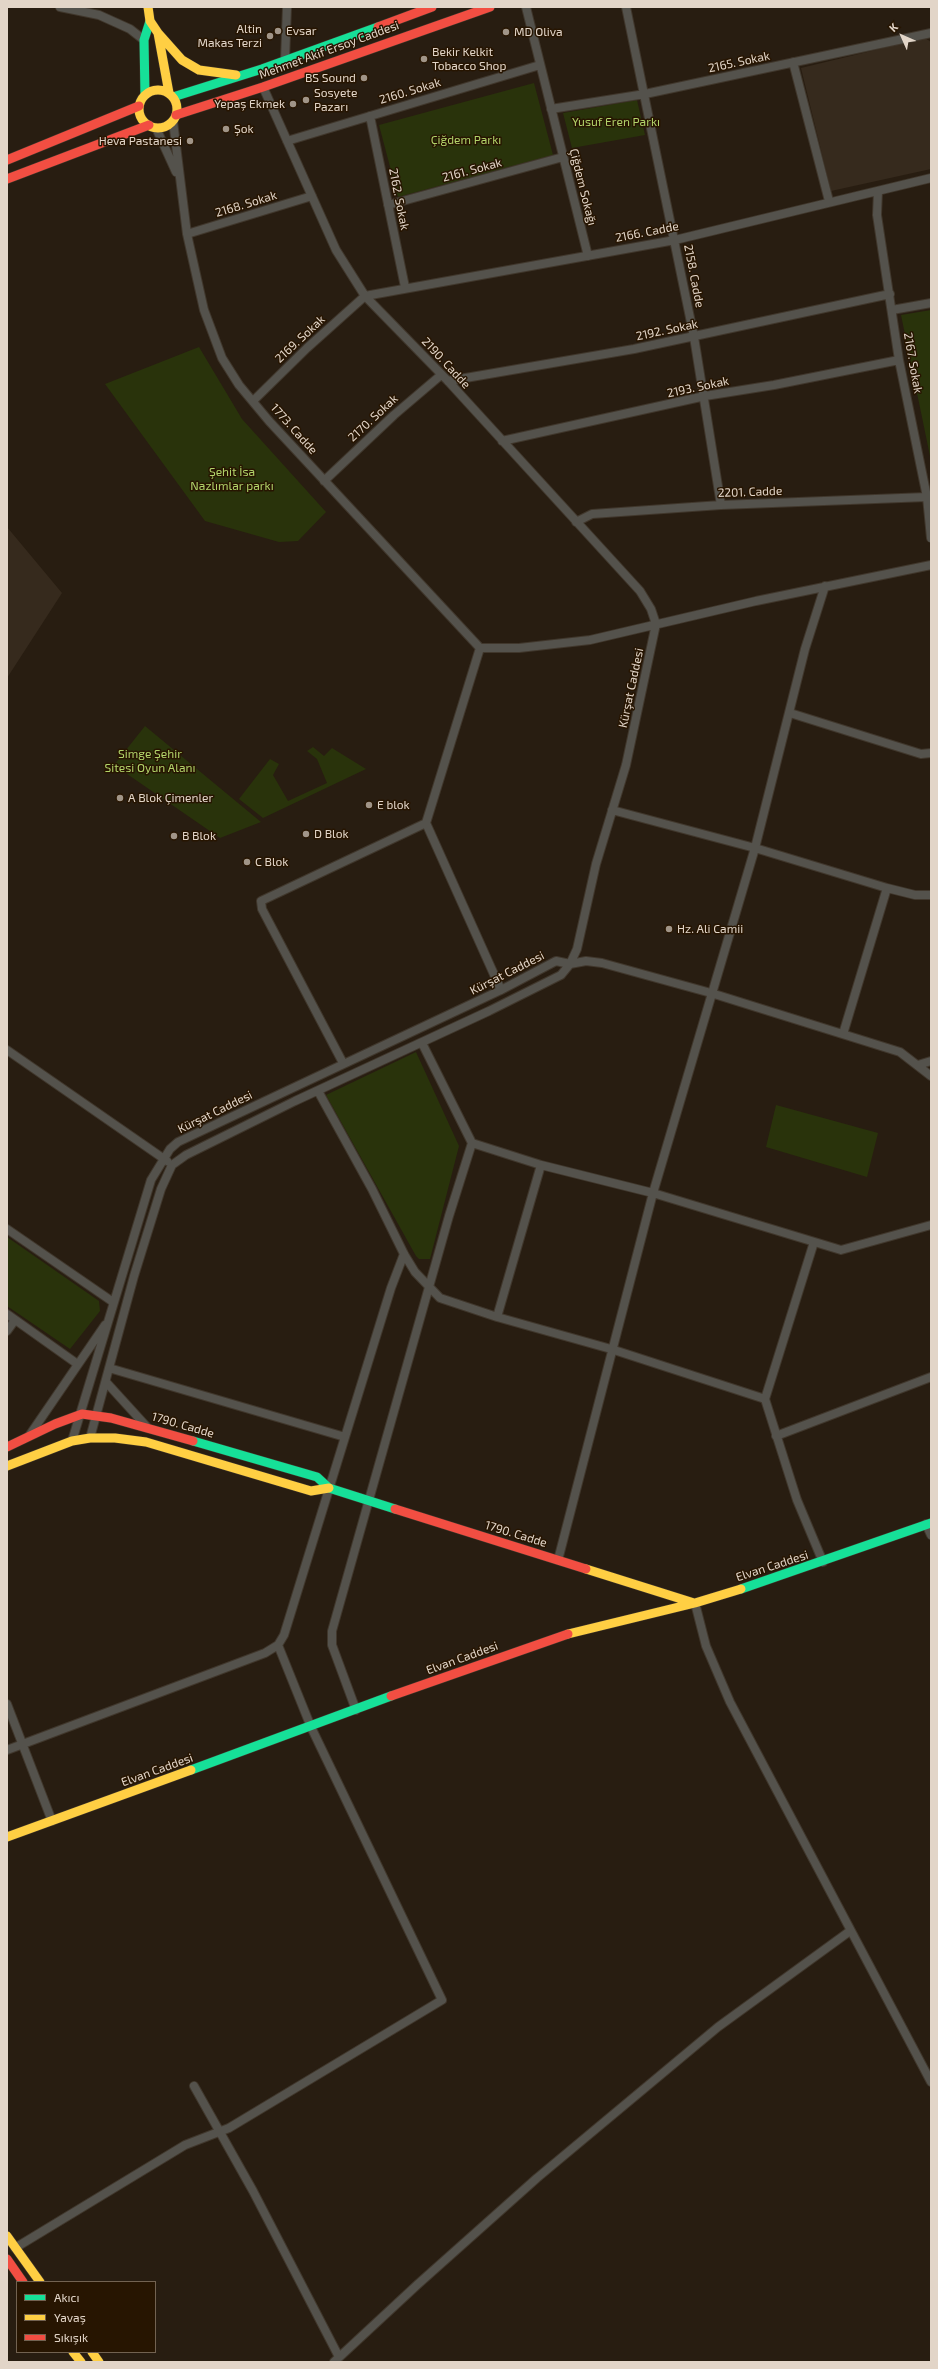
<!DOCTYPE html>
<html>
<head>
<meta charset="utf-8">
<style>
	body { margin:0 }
	#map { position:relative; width:938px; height:2369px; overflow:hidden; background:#281d11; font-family:"Exo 2",sans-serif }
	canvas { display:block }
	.frame { position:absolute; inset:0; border:8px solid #e2d5c8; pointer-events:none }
	.legend { position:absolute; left:16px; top:2281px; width:140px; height:72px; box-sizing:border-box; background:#271501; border:1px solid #726251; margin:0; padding:5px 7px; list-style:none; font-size:12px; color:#e2d5c8 }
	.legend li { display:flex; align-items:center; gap:8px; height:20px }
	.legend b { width:20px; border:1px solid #726251 }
	.north { position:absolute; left:882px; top:16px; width:40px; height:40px; -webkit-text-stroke:3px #271501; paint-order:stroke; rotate:315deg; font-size:11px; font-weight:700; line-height:16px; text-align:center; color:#e2d5c8 }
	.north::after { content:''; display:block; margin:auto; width:14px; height:18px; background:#e2d5c8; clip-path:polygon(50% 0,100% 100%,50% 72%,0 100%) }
</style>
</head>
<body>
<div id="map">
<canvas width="938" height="2369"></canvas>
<div class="frame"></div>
<ul class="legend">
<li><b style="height:5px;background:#16e098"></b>Akıcı</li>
<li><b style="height:5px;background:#ffcf43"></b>Yavaş</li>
<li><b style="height:5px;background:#f24e42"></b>Sıkışık</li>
</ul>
<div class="north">K</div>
</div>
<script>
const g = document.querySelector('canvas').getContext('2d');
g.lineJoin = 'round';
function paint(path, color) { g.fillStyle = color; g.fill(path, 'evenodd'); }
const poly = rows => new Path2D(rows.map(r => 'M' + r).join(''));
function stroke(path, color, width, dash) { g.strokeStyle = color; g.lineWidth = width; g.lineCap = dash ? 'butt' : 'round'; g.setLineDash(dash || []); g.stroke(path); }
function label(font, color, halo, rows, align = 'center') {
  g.font = font + ' "Exo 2",sans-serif'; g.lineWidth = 3; g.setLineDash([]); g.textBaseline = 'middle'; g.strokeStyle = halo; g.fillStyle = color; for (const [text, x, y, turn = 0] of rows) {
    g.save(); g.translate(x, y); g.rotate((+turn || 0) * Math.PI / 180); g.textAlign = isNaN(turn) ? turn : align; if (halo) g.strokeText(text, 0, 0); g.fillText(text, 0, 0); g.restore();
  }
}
paint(poly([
	[925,38,931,42,931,169,831,191,801,68],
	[7,527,62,593,7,678]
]), '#362a1d');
paint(poly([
	[534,83,553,155,398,197,379,125],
	[637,100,645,135,572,148,563,113],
	[931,310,931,461,901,315],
	[199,347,242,419,326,512,298,541,279,542,205,521,105,384],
	[145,726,261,822,220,838,114,765],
	[313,747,324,756,332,748,366,769,263,818,239,799,270,759,279,764,273,775,288,801,327,783,317,759,307,751],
	[416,1052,459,1146,430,1259,419,1259,416,1256,326,1095],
	[776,1105,878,1133,867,1177,766,1147],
	[7,1237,99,1301,100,1311,70,1349,7,1306]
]), '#29330b');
const street = poly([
	[60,7,99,15,130,29,144,40],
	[526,7,588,256],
	[626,7,694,337,721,505],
	[285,60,287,7],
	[793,62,829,201],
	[263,87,336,250,365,296,448,381,640,591,651,609,656,624],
	[551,109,645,94,931,33],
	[370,116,405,287],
	[173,121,187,234,204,310,222,358,239,385,269,421,480,648],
	[156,128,176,172],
	[287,141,540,65],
	[878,191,877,215,899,360,927,497,931,538],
	[388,205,563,157],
	[187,234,312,196],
	[892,310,931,303],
	[448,381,634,349,890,294],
	[253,401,307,348,365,296,675,240,931,178],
	[502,441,705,396,774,385,899,360],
	[324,481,394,415,441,375],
	[576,522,592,514,721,505,927,497],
	[790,713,921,754,931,753],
	[612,810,755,848,887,888,915,895,931,895],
	[501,990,426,823,480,648,519,648,590,640,756,601,931,565],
	[843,1034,887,888],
	[422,1043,472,1143,541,1165,653,1193,841,1250,931,1225],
	[7,1050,167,1161],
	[343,1063,262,909,261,901,426,823],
	[918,1065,931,1061],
	[318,1091,372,1189,404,1254,415,1272,440,1298,497,1317,611,1349,765,1399,797,1500,823,1562],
	[7,1229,113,1302],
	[7,1314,76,1363],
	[497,1317,541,1165],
	[7,1331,15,1320],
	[109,1368,345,1437],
	[106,1382,147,1427],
	[765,1399,814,1242],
	[29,1436,105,1325],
	[776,1436,931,1377],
	[90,1438,134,1276,161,1189,172,1165,186,1155,295,1101,489,1011,561,975,570,964,577,949,596,864,626,765,656,624],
	[72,1441,151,1180,170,1149,178,1142,501,990,556,961,570,964,586,961,602,963,711,993,900,1052,931,1076],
	[926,1524,931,1535],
	[558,1560,653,1193,755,848,805,649,825,586],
	[695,1603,706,1646,730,1702,931,2082],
	[7,1704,52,1821],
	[356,1710,332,1645,332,1631,449,1216,472,1143],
	[7,1750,265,1653,278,1645,284,1635,391,1288,404,1254],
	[194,2086,253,2191,339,2357],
	[15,2248,185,2145,229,2128,442,2000,311,1727,278,1645],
	[334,2362,417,2285,537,2178,718,2027,850,1931]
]);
const fast = poly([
	[145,95,144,40,150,21],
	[173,97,262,69,378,27],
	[193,1441,317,1477,329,1488,395,1509],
	[741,1589,931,1523],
	[191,1770,391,1696]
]);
const slow = poly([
	[148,7,150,21,158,33,169,93],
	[158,33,182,60,199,70,236,75],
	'139 109a19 19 0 1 1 38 0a19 19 0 1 1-38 0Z',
	[7,1466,72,1441,90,1438,115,1438,146,1442,311,1491,329,1488],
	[586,1569,694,1603],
	[568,1634,695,1603,741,1589],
	[7,1837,191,1770],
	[7,2236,40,2282],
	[73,2352,81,2362],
	[92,2352,99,2362]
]);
const jam = poly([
	[378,27,432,7],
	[176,115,263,87,490,7],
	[7,160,139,106],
	[7,179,149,125],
	[7,1447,55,1424,82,1414,111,1418,193,1441],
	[395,1509,586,1569],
	[391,1696,568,1634],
	[7,2259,23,2282]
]);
stroke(street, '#40372c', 10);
stroke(fast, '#40372c', 10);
stroke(slow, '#40372c', 10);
stroke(jam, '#40372c', 10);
stroke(street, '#54524c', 8);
stroke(fast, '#16e098', 9);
stroke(slow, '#ffcf43', 9);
stroke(jam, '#f24e42', 9);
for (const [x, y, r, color] of [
	[278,31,4,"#a19588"],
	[506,32,4,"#a19588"],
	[270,36,4,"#a19588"],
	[424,59,4,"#a19588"],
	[364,78,4,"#a19588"],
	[306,100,4,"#a19588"],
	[293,104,4,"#a19588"],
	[226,129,4,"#a19588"],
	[190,141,4,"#a19588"],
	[120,798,4,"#a19588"],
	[369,805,4,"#a19588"],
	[306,834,4,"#a19588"],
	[174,836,4,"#a19588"],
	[247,862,4,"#a19588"],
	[669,929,4,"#a19588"]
]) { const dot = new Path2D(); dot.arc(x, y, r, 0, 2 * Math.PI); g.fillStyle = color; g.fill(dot); stroke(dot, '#271501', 1.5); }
label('12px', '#e2d5c8', '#271501', [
	["Altin",262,29,"right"],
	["Makas Terzi",262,43,"right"],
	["Evsar",286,31],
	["MD Oliva",514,32],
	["Bekir Kelkit",432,52],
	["Tobacco Shop",432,66],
	["BS Sound",356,78,"right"],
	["Sosyete",314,93],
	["Pazarı",314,107],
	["Yepaş Ekmek",285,104,"right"],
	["Şok",234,129],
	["Heva Pastanesi",182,141,"right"],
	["A Blok Çimenler",128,798],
	["E blok",377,805],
	["D Blok",314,834],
	["B Blok",182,836],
	["C Blok",255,862],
	["Hz. Ali Camii",677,929]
], 'left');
label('12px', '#e2d5c8', '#271501', [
	["Mehmet Akif Ersoy Caddesi",329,50,-20],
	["2165. Sokak",739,62,-12],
	["2160. Sokak",410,91,-17],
	["2161. Sokak",472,170,-15],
	["Çiğdem Sokağı",583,187,76],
	["2162. Sokak",399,199,79],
	["2168. Sokak",246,204,-17],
	["2166. Cadde",647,232,-11],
	["2158. Cadde",694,276,79],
	["2192. Sokak",667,330,-12],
	["2169. Sokak",300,339,-43],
	["2190. Cadde",446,363,47],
	["2167. Sokak",913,363,80],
	["2193. Sokak",698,387,-12],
	["2170. Sokak",373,418,-43],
	["1773. Cadde",294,429,48],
	["2201. Cadde",750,492,-2],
	["Kürşat Caddesi",631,688,-78],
	["Kürşat Caddesi",507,973,-27],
	["Kürşat Caddesi",215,1112,-26],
	["1790. Cadde",183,1425,16],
	["1790. Cadde",516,1534,17],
	["Elvan Caddesi",772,1566,-18],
	["Elvan Caddesi",462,1658,-20],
	["Elvan Caddesi",157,1770,-20]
]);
label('12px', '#b2d46a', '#271501', [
	["Yusuf Eren Parkı",616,122],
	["Çiğdem Parkı",466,140],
	["Şehit İsa",232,472],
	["Nazlımlar parkı",232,486],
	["Simge Şehir",150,754],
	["Sitesi Oyun Alanı",150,768]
]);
</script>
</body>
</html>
